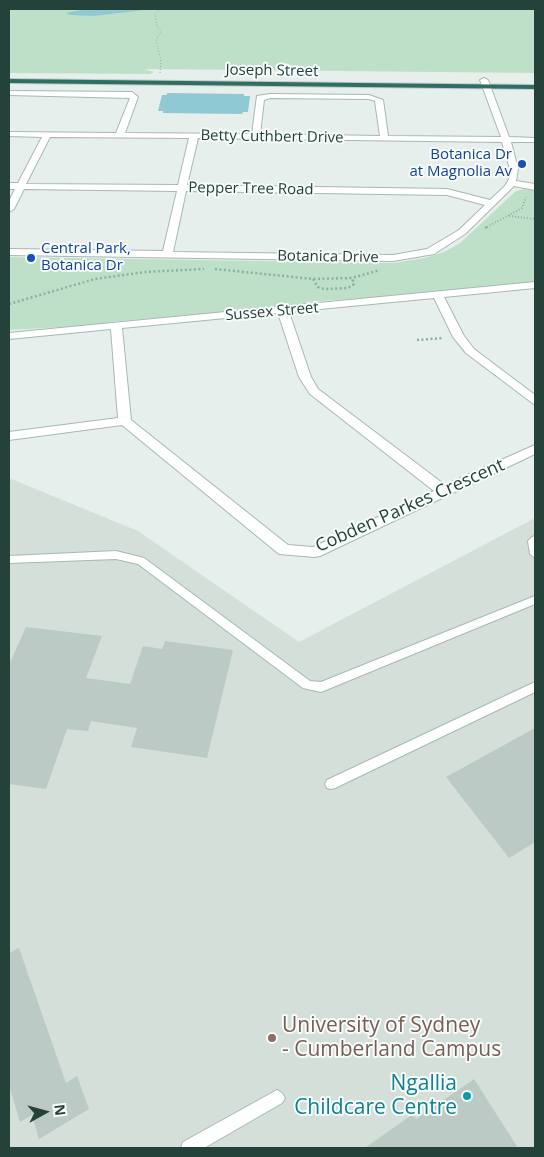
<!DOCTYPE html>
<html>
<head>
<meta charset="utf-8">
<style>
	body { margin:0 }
	#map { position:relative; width:544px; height:1157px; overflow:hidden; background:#e6efeb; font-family:"Open Sans",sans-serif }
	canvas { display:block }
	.frame { position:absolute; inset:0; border:10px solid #24423a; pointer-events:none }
	.north { position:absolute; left:20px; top:1087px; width:50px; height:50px; -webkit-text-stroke:4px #f7fbf9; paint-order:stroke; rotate:83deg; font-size:14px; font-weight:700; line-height:20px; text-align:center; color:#24423a }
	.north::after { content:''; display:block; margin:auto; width:18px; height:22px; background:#24423a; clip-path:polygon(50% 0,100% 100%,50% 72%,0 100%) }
</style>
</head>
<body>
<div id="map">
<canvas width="544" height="1157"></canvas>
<div class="frame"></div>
<div class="north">N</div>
</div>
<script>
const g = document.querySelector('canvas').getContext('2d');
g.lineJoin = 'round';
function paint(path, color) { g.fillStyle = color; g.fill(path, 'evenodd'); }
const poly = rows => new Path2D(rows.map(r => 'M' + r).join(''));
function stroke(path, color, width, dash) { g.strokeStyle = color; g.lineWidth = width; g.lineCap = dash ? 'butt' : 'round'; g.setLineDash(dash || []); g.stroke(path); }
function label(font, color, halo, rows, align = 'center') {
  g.font = font + ' "Open Sans",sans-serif'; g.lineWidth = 4; g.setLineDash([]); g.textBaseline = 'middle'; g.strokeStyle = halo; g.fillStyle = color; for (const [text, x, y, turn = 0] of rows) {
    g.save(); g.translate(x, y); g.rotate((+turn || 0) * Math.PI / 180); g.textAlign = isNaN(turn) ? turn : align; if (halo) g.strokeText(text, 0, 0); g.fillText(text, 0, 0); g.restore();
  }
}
paint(poly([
	[9,478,138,531,299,642,535,518,535,1148,9,1148]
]), '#d4dfda');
paint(poly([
	[9,9,535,9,535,73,144,69,154,72,150,74,9,73],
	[524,189,535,190,535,282,391,295,368,299,363,298,307,302,303,305,109,322,102,325,9,330,9,257,394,263,425,258,444,252,460,243,516,191]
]), '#bfe0c8');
paint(poly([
	[86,9,153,9,94,16,70,15,66,13],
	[167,93,244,94,244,96,250,96,248,112,243,112,242,114,163,113,163,111,158,111,162,95,167,95]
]), '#8ec9d4');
paint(poly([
	[26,627,102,636,86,678,130,684,143,646,162,649,165,641,233,650,207,758,131,747,137,728,91,721,88,731,67,729,46,789,9,784,9,665],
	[535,728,535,842,509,858,446,777],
	[19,948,66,1083,77,1076,89,1109,39,1139,32,1115,20,1122,9,1085,9,953],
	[474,1079,518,1148,365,1148,413,1114,416,1119]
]), '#bbcac4');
const lane = poly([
	[535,536,535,558,530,554,528,541,532,537,535,536],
	[116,551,144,558,310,681,321,682,535,596,535,604,321,692,303,688,138,564,116,559,9,563,9,556,116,551],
	[535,682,535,692,335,788,331,789,327,788,325,784,327,780,535,682],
	[277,1090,282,1093,285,1098,282,1103,204,1148,181,1148,183,1142,277,1090]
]);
const street = poly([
	[484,78,488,80,509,137,535,138,535,142,511,142,518,169,516,181,535,184,535,190,514,186,465,234,434,254,393,261,9,255,9,249,163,251,177,191,24,189,14,209,9,212,9,201,15,189,9,189,9,183,18,183,42,137,9,136,9,132,116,133,130,98,9,95,9,91,132,92,138,97,125,133,252,134,257,96,270,94,369,95,383,100,388,136,501,137,480,80,484,78],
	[270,98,369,99,375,101,380,136,260,134,264,100,270,98],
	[50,137,189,138,178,185,26,184,50,137],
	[198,138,502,142,510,169,509,179,505,186,490,200,447,189,187,185,198,138],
	[186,191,447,195,485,205,459,230,427,249,393,255,173,252,186,191],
	[535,282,535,288,444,297,464,336,474,349,535,395,535,405,466,353,453,337,434,298,289,312,311,377,318,389,445,485,535,445,535,454,320,556,315,557,279,554,122,425,9,440,9,432,118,418,111,329,9,339,9,333,535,282],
	[278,313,299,377,310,394,434,491,313,547,288,545,131,420,122,328,278,313]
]);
const highway = poly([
	[9,79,535,85,535,89,9,83,9,79]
]);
stroke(lane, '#a8b8b2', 2);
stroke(street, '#a8b8b2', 2);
stroke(highway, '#c2cac8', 2);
stroke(poly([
	[160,73,161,61,156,40,161,31,157,27,155,13,161,9]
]), '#86b3a5', 1, [1, 2]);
stroke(poly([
	[509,216,535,219],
	[487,227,522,208,526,197]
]), '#86b3a5', 2, [1, 2]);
stroke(poly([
	[485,228,489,226],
	[215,269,313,279,352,278,380,270],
	[313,279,318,287,324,289,348,288,354,284,352,278],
	[9,304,95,279,145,272,204,269],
	[417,340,444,338]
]), '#86b3a5', 2.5, [2, 2.5]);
paint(lane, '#fff');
paint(street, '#fff');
paint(highway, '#2f6f62');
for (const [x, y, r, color] of [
	[522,164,5,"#1a4fb4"],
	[31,258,5,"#1a4fb4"],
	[272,1038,5,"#8d6e63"],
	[467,1096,5,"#0f9aa8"]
]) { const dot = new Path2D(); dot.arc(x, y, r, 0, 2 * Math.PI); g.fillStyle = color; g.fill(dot); stroke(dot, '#f7fbf9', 2); }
label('15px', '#24423a', '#f7fbf9', [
	["Joseph Street",272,71,1],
	["Betty Cuthbert Drive",272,137,1],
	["Pepper Tree Road",251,189,1],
	["Botanica Drive",328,257,1],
	["Sussex Street",272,312,-5]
]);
label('15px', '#164399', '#f7fbf9', [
	["Botanica Dr",512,155],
	["at Magnolia Av",512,172],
	["Central Park,",41,249,"left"],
	["Botanica Dr",41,266,"left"]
], 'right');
label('18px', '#24423a', '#f7fbf9', [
	["Cobden Parkes Crescent",410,506,-24]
]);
label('21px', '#785e54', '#f7fbf9', [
	["University of Sydney",282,1026],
	["- Cumberland Campus",282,1050]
], 'left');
label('21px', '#0d838f', '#f7fbf9', [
	["Ngallia",457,1084],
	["Childcare Centre",457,1108]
], 'right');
</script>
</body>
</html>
